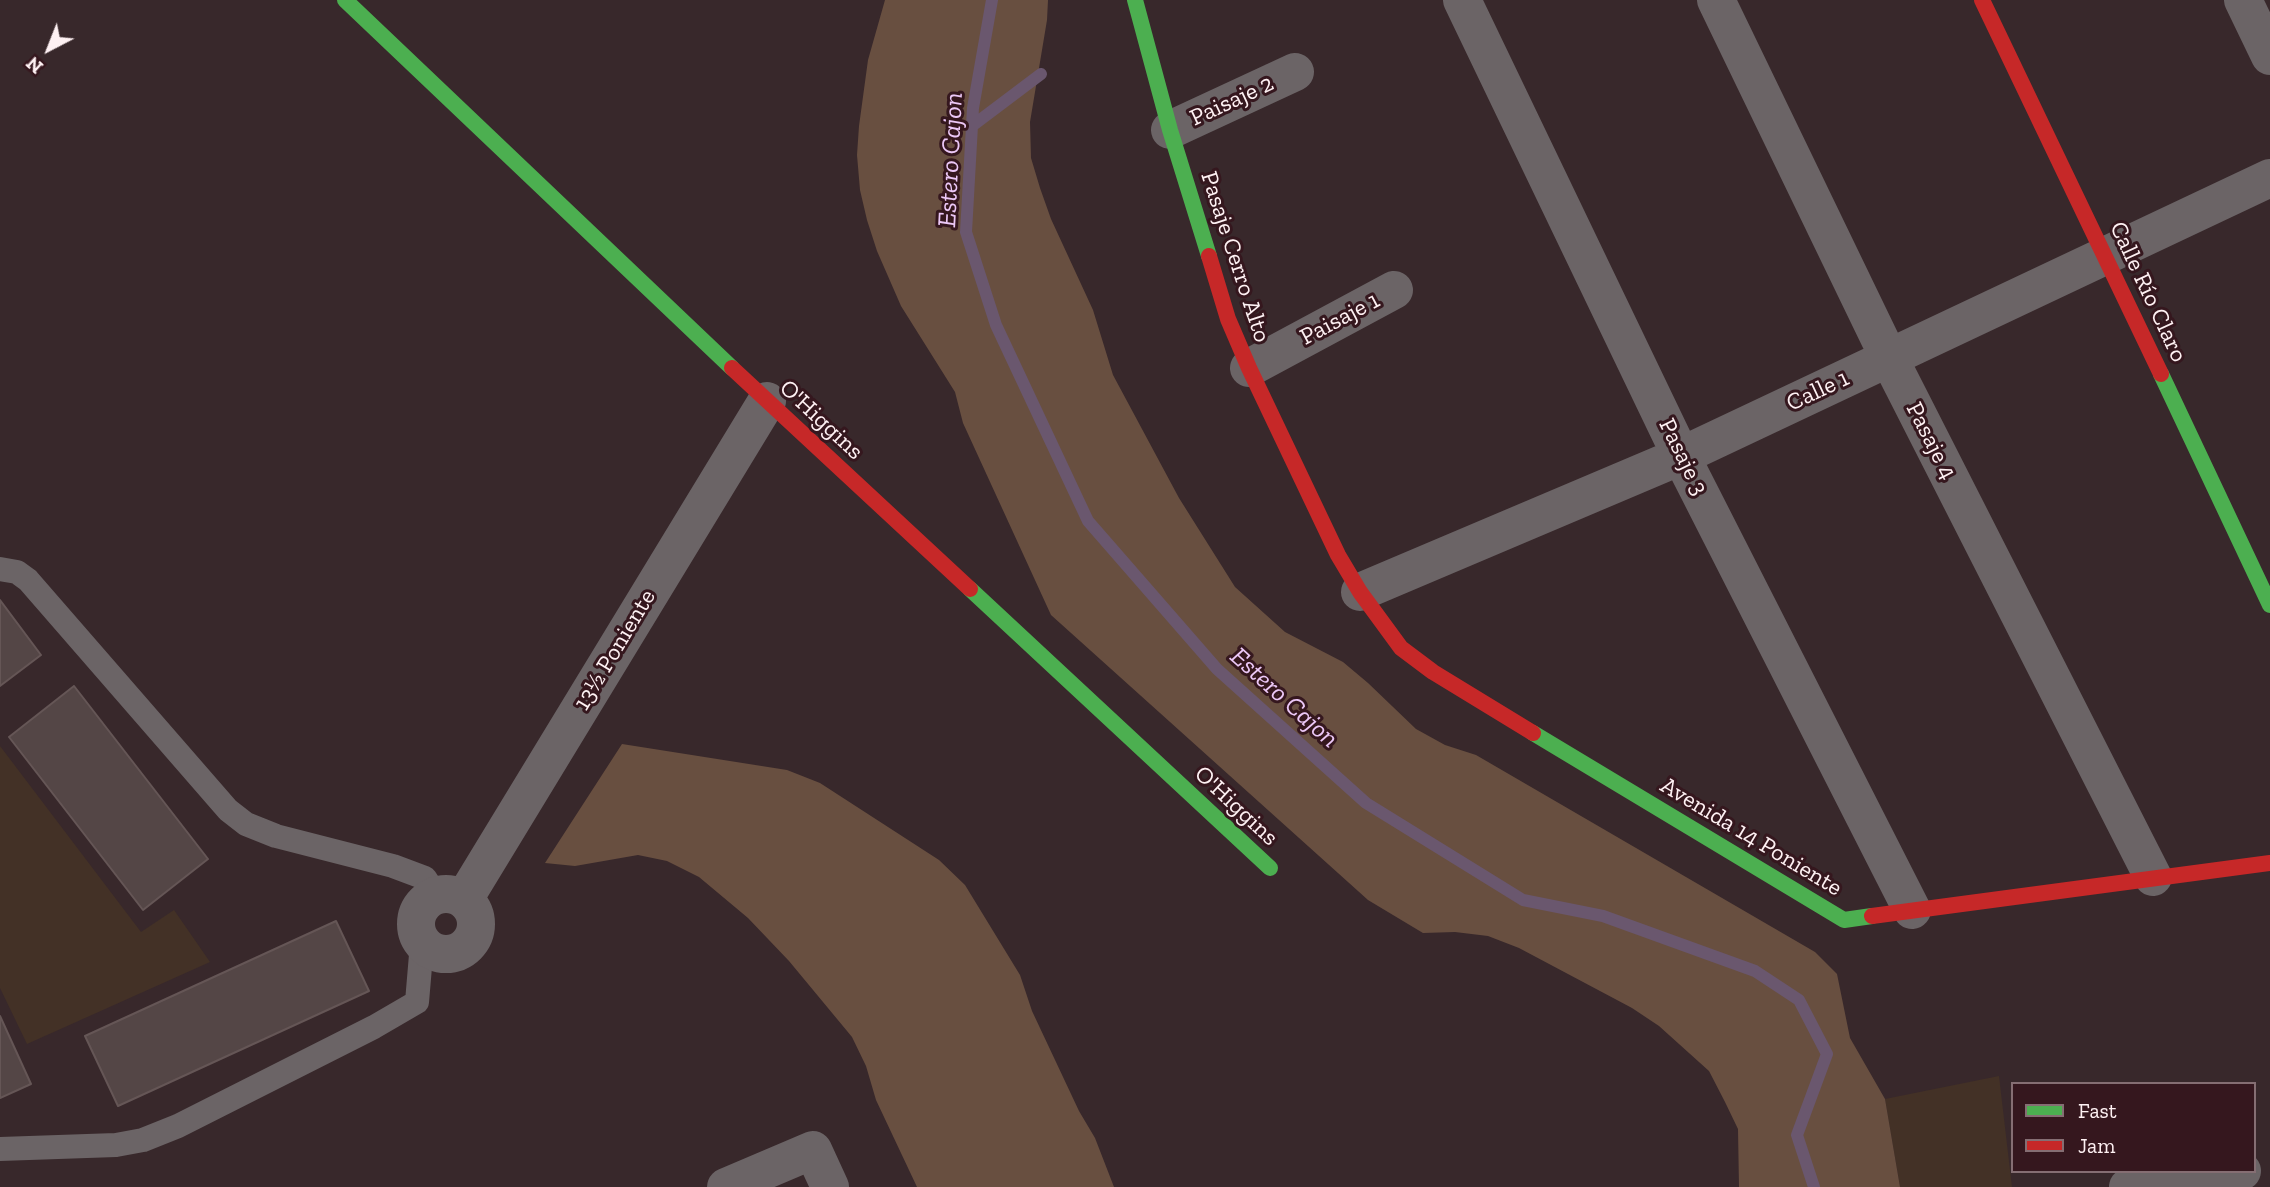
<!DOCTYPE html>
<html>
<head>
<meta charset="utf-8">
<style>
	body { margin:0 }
	#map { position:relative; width:2270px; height:1187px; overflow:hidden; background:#38282b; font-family:"Zilla Slab",serif }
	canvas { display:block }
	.legend { position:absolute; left:2011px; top:1082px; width:245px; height:91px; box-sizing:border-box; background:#35171e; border:2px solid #856e73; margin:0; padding:9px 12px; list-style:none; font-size:21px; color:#fef1f3 }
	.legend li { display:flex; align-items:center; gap:14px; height:35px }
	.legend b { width:35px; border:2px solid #856e73 }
	.north { position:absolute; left:14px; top:14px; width:70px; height:70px; -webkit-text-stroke:5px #35171e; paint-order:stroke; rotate:222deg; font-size:19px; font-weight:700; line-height:28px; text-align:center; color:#fef1f3 }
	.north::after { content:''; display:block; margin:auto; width:24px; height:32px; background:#fef1f3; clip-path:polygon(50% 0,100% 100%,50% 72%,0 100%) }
</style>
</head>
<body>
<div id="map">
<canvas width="2270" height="1187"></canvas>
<ul class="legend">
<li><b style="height:9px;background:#4caf50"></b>Fast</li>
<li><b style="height:9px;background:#c62828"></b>Jam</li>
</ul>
<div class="north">N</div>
</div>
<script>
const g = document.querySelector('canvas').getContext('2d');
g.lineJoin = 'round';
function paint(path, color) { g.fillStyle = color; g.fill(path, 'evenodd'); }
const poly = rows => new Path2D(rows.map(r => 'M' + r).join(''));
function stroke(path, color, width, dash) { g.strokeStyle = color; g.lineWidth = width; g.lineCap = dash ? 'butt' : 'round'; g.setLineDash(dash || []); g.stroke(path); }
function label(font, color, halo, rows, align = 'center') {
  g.font = font + ' "Zilla Slab",serif'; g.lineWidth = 6; g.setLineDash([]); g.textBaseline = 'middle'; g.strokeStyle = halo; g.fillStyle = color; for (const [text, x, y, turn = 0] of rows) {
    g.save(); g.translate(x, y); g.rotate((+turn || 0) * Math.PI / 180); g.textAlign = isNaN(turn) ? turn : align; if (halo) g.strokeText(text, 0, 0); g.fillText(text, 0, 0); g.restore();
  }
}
paint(poly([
	[0,746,141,932,174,910,210,962,27,1044,0,988],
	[1999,1076,2012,1187,1900,1187,1885,1099]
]), '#433126');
paint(poly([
	[885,0,1048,0,1047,20,1030,122,1031,158,1040,188,1051,219,1093,310,1113,375,1179,498,1235,587,1285,632,1343,662,1368,683,1416,729,1445,745,1476,755,1815,952,1837,974,1850,1038,1885,1099,1900,1187,1739,1187,1738,1129,1725,1102,1709,1071,1659,1026,1632,1008,1519,948,1488,936,1455,932,1423,933,1368,900,1051,615,963,423,955,392,901,306,877,251,867,220,860,190,857,155,859,126,868,60],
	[622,744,787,770,820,783,939,860,965,885,1020,975,1032,1011,1079,1111,1095,1138,1114,1187,917,1187,876,1100,866,1066,852,1037,789,961,748,918,699,877,667,861,638,855,575,866,545,863]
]), '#684f40');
stroke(poly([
	[992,0,973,108,966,232,996,325,1088,521,1217,669,1366,803,1523,900,1603,916,1755,971,1799,1000,1827,1054,1797,1135,1814,1187],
	[972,126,1041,74]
]), '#6a576e', 12);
const building = poly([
	[0,600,41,655,0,686,0,600],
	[74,686,208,859,143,910,9,737,74,686],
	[336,921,369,991,118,1106,85,1036,336,921],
	[0,1016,31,1084,0,1098,0,1016]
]);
paint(building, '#544646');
stroke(building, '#655656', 2);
stroke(poly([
	[0,569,17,572,28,580,228,810,246,824,276,836,393,866,425,878,436,895],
	[0,1149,116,1145,143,1140,178,1126,374,1027,417,1002,422,943]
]), '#6b6466', 24);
stroke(poly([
	[1462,0,1681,456,1912,910],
	[1716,0,1889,358,2153,877],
	[2243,0,2270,56],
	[1170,130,1295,72],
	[1249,368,1394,290],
	[1360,592,1681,456,2270,178],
	'416 924a30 30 0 1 1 60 0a30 30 0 1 1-60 0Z',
	[464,899,767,401],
	[726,1187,813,1150,830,1187],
	[2128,1187,2242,1171]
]), '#6b6466', 38);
stroke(poly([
	[345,0,732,368],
	[1135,0,1170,130,1209,256],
	[2161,374,2270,605],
	[970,589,1270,868],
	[1533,733,1844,920,1872,916]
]), '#4caf50', 16);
stroke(poly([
	[1982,0,2161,374],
	[1209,256,1228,319,1249,368,1338,555,1360,592,1401,648,1433,672,1533,733],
	[732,368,970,589],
	[1872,916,2270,863]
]), '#c62828', 16);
label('24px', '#fef1f3', '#35171e', [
	["Paisaje 2",1232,101,-25],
	["Pasaje Cerro Alto",1235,257,72],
	["Calle Río Claro",2148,292,65],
	["Paisaje 1",1340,319,-28],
	["Calle 1",1818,391,-25],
	["O'Higgins",821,420,43],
	["Pasaje 4",1931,441,63],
	["Pasaje 3",1683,457,64],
	["13½ Poniente",615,650,-59],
	["O'Higgins",1236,806,43],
	["Avenida 14 Poniente",1751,837,31]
]);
label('italic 26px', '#ecc8f7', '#35171e', [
	["Estero Cajon",951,160,-87],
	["Estero Cajon",1284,698,42]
]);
</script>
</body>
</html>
